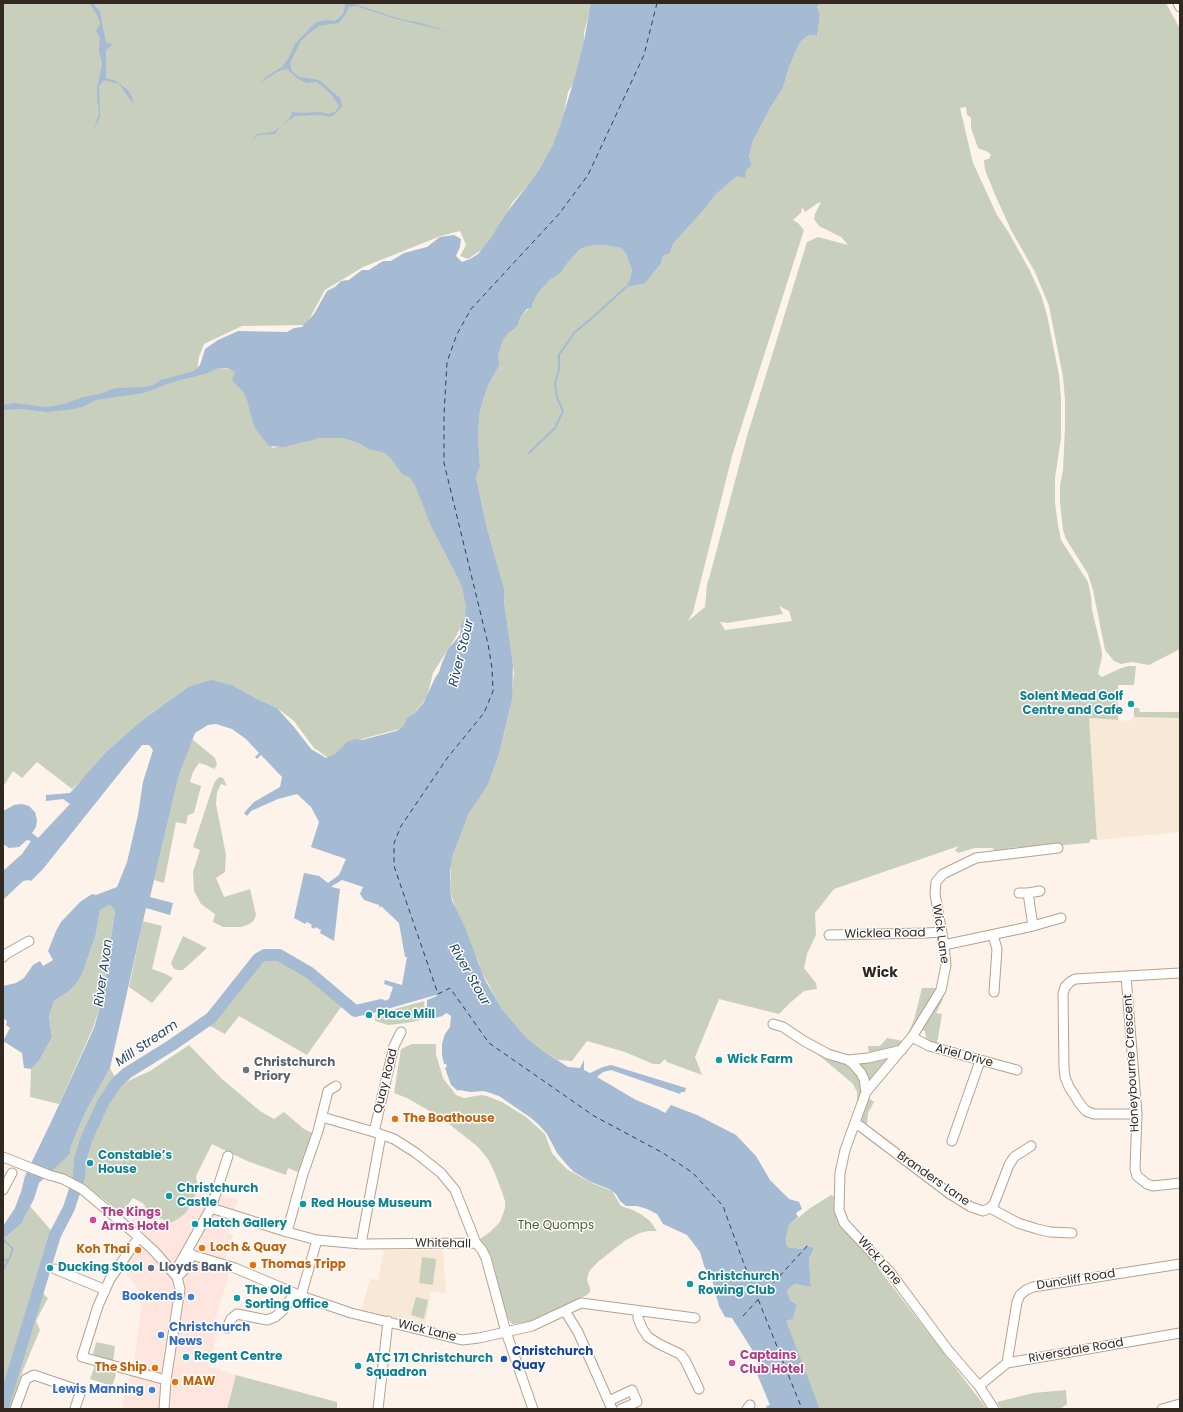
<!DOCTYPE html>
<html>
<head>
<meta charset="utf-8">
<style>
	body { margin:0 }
	#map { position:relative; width:1183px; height:1412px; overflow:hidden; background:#fdf3eb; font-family:Poppins,sans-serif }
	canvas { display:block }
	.frame { position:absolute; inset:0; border:4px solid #312821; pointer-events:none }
</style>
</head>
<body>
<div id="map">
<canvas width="1183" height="1412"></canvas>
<div class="frame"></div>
</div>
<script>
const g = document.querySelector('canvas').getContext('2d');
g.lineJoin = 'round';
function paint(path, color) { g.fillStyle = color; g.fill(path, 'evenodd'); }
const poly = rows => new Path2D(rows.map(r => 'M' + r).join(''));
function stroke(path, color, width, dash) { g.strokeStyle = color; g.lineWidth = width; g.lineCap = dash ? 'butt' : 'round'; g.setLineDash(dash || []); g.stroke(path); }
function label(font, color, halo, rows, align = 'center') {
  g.font = font + ' Poppins,sans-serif'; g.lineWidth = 3; g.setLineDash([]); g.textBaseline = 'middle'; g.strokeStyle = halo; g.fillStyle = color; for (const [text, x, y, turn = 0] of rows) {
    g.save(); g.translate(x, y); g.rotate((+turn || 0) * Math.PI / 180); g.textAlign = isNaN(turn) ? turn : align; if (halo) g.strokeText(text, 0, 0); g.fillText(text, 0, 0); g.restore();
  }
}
paint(poly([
	[198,1188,238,1200,228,1232,233,1235,223,1266,231,1268,213,1326,219,1329,208,1366,236,1375,227,1409,123,1409,123,1402,134,1360,141,1311,139,1290,121,1267,143,1237,128,1223,144,1204,148,1212,186,1213]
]), '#fee5dd');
paint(poly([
	[1132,717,1180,718,1180,832,1097,840,1089,718,1131,721],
	[384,1250,443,1250,446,1293,431,1292,425,1326,409,1321,361,1312,370,1279,378,1280]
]), '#f8e9d6');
paint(poly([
	[3,3,592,3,584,33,584,67,568,92,560,134,541,170,512,203,500,224,484,248,468,259,460,256,466,245,460,231,441,236,363,267,325,290,306,325,242,326,204,344,199,357,197,370,216,367,235,370,247,393,254,425,273,448,316,436,345,437,381,446,412,477,449,555,466,596,466,617,454,640,433,673,427,697,403,728,362,739,334,762,314,748,294,721,277,708,259,700,234,686,188,687,141,721,106,752,84,778,72,789,37,762,22,778,13,771,3,787],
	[820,3,1166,3,1180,29,1180,649,1149,665,1132,662,1121,664,1114,661,1105,650,1093,590,1088,574,1066,539,1063,530,1060,502,1060,485,1063,470,1065,426,1065,399,1063,377,1049,306,1035,272,1012,232,996,197,985,170,984,160,989,159,991,155,988,152,978,148,971,128,971,118,967,115,966,107,960,108,973,163,997,215,1009,233,1030,271,1041,295,1047,315,1059,375,1061,398,1061,438,1055,478,1055,503,1058,525,1061,540,1088,582,1091,596,1092,610,1102,652,1102,657,1098,674,1102,677,1119,669,1128,666,1136,666,1134,685,1118,685,1118,720,1089,718,1097,840,1091,839,1089,843,1029,848,1016,847,996,851,992,848,975,848,958,853,955,850,959,846,834,889,815,913,816,935,807,954,804,968,816,983,817,989,804,991,791,1002,779,1014,719,999,695,1057,702,1075,667,1062,665,1059,660,1064,653,1064,625,1052,587,1041,572,1061,558,1060,543,1051,527,1038,502,1009,481,971,479,963,455,909,450,889,451,863,455,846,468,815,488,785,500,751,509,713,514,673,504,601,504,588,487,528,476,477,480,467,478,433,480,410,488,386,500,364,498,357,503,340,509,333,518,326,520,318,532,305,538,293,551,279,561,273,565,266,580,249,588,246,604,245,621,248,626,254,632,270,630,279,651,276,661,264,663,256,670,253,673,244,708,205,715,195,737,175,752,166,749,156,753,141,772,105,783,88,789,67,800,42,809,35,817,36,820,15,817,7],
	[821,202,815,214,814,219,819,226,841,237,848,245,818,237,807,242,747,436,710,575,707,584,705,607,688,621,693,612,732,456,804,230,798,223,793,220,801,213,802,207,805,212,818,203],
	[779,606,789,611,792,621,725,630,720,622,727,623,783,614],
	[1134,708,1139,708,1140,712,1180,712,1180,718,1134,717],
	[192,739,215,758,217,765,214,769,206,765,199,763,193,772,190,782,201,786,194,813,188,815,186,824,176,822,164,883,154,880,179,775],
	[219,777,223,778,227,786,221,784,217,792,216,804,226,855,225,872,216,878,224,897,250,889,256,915,254,920,250,924,241,927,223,927,213,922,215,914,201,904,194,891,193,872,200,850,193,847,211,792,214,783],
	[110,905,115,911,102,999,93,1028,59,1104,30,1097,31,1069,39,1061,52,1037,49,1017,54,1001,69,991,76,984,83,972,96,934,100,910],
	[143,921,162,926,152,969,166,974,173,978,152,1003,129,987],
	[183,936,207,948,183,970,179,970,174,969,171,963],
	[274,957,303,972,346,1000,307,1055,239,1016,225,1034,210,1026,258,966],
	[922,988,937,988,909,1031,914,1020],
	[941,997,943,999,936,1013,942,1014,937,1044,926,1039,925,1031,921,1029],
	[424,1001,426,1019,407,1023,388,1025,375,1021,376,1014],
	[887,1038,904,1041,899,1046,888,1051,869,1055,868,1046,880,1046],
	[795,1040,842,1061,855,1069,863,1088,857,1103,857,1092,853,1084,821,1057],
	[412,1044,436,1044,436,1054,443,1078,456,1095,464,1098,481,1095,487,1096,502,1102,526,1117,545,1134,552,1153,558,1160,568,1170,594,1184,612,1191,621,1206,633,1210,642,1215,650,1221,657,1231,648,1231,640,1233,626,1240,599,1261,590,1270,588,1275,587,1280,590,1288,590,1292,587,1295,539,1318,526,1323,512,1324,507,1317,491,1255,480,1239,490,1232,500,1222,505,1208,505,1201,502,1192,494,1171,488,1159,477,1146,440,1117,407,1098,394,1093,401,1049],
	[189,1045,222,1079,260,1111,274,1119,284,1112,304,1129,314,1134,298,1172,288,1168,286,1175,247,1161,212,1144,196,1176,198,1188,193,1200,186,1213,178,1219,170,1223,148,1212,144,1204,133,1198,121,1213,84,1184,63,1175,50,1172,70,1154,71,1146,85,1113,110,1068,119,1085,150,1071],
	[888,1057,889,1059,869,1084,855,1062],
	[868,1097,874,1102,868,1113,867,1125,862,1121,860,1117],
	[831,1195,835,1197,858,1242,987,1409,820,1409,785,1321,793,1319,797,1305,790,1300,787,1290,795,1284,811,1287,809,1259,814,1248,808,1245,803,1249,787,1247,786,1239,789,1225,809,1209],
	[30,1206,55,1235,40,1291,48,1298,36,1321,40,1330,23,1370,10,1409,3,1409,3,1239,21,1224],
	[422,1257,436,1259,433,1285,419,1283],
	[416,1297,428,1300,424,1319,411,1315],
	[96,1342,115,1346,113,1362,94,1356,93,1354],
	[95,1365,114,1371,116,1375,112,1386,90,1379],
	[236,1375,337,1402,337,1409,227,1409],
	[1066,1390,1067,1404,1060,1409,1001,1409,997,1402,1033,1393]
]), '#c8d0bd');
paint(poly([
	[89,3,93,3,100,12,106,43,113,44,106,50,106,78,114,80,128,90,132,97,134,105,119,84,104,80,99,86,100,117,93,131,99,114,97,98,97,88,102,64,99,50,100,38,96,31,100,23,97,15],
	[343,3,352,3,403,20,417,22,450,32,396,19,356,6,349,7,345,15,339,23,319,26,307,35,301,41,290,63,292,71,299,77,319,80,340,98,342,106,337,112,331,117,322,115,295,116,280,127,275,134,258,135,252,141,257,134,268,133,275,131,289,119,292,112,302,113,320,112,327,114,335,112,339,106,331,94,317,82,307,83,298,79,287,69,279,71,259,83,266,77,282,67,288,59,295,44,311,27,317,22,326,20,335,21,343,14,345,6],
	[591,3,820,3,817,7,820,15,817,36,809,35,800,42,789,67,783,88,772,105,753,141,749,156,752,166,746,170,745,178,737,176,715,195,708,205,673,244,670,253,663,256,661,264,645,283,626,287,630,279,632,270,626,254,621,248,604,245,588,246,580,249,565,266,561,273,551,279,538,293,532,305,532,308,527,309,520,318,518,326,509,333,503,340,498,357,500,364,488,386,480,410,478,433,480,467,476,477,487,528,504,588,504,601,513,665,512,699,500,751,488,785,468,815,453,854,450,871,450,889,452,901,464,925,485,980,502,1009,527,1038,543,1051,568,1067,580,1068,584,1060,584,1070,590,1073,603,1067,611,1065,686,1088,685,1092,681,1092,680,1094,611,1070,603,1072,597,1077,636,1100,658,1109,665,1113,671,1105,697,1115,736,1135,756,1156,770,1180,789,1199,799,1202,802,1209,796,1213,798,1217,789,1225,786,1239,787,1247,803,1249,807,1245,814,1248,809,1259,811,1287,795,1284,787,1290,790,1300,797,1305,793,1319,786,1321,820,1409,767,1409,766,1406,770,1405,757,1374,758,1366,753,1351,732,1318,725,1317,719,1306,712,1280,704,1266,700,1252,687,1235,663,1224,657,1214,647,1209,637,1206,626,1206,620,1201,616,1194,609,1189,591,1182,574,1172,568,1166,557,1153,547,1134,539,1125,531,1118,499,1096,484,1091,470,1092,459,1090,458,1091,451,1085,445,1068,447,1067,446,1064,444,1064,442,1055,442,1044,445,1034,450,1027,451,1016,447,1013,443,1015,443,1016,434,1018,427,1016,427,1000,437,996,436,995,380,1011,373,1012,372,1010,380,1007,366,1010,366,1007,373,1006,389,999,393,987,384,984,385,980,402,985,407,957,405,957,399,923,381,906,379,908,379,905,364,900,360,894,363,887,342,880,332,886,332,887,340,889,334,941,320,933,321,930,315,927,314,929,311,927,312,925,307,922,305,924,294,918,304,873,319,876,328,883,339,875,346,859,311,847,319,822,311,807,297,794,278,799,251,811,247,816,244,813,254,802,280,787,282,777,261,755,257,759,255,757,259,753,246,739,232,729,216,724,208,725,195,733,179,775,150,897,173,903,170,915,146,908,110,1068,85,1113,71,1146,70,1154,39,1183,34,1199,21,1224,3,1239,3,1226,15,1208,21,1192,25,1176,52,1120,94,1028,102,999,115,911,110,905,100,910,96,934,83,972,76,984,69,991,54,1001,49,1017,52,1037,39,1061,31,1069,24,1068,22,1053,3,1041,10,1028,6,1025,7,1021,3,1018,3,986,16,983,24,978,33,965,40,961,43,966,53,960,48,951,56,931,61,922,80,902,92,894,96,895,117,887,127,862,138,815,143,782,153,750,149,745,142,745,43,869,31,881,28,880,23,881,3,900,3,871,22,854,31,841,27,840,19,847,9,848,3,844,3,811,14,805,22,804,29,806,35,812,37,820,36,827,32,833,38,838,70,804,63,799,46,801,46,795,70,793,106,752,141,721,188,687,211,680,234,686,259,700,277,708,294,727,311,749,326,758,335,754,347,742,355,739,362,740,396,731,403,727,407,718,414,714,424,702,435,678,439,672,442,663,448,649,460,635,461,626,465,617,466,606,462,587,458,578,431,526,415,485,409,477,402,474,392,460,385,453,369,449,359,443,343,438,317,438,310,441,302,442,284,447,269,446,257,431,253,423,247,400,243,392,232,380,235,372,227,368,218,368,208,373,173,382,143,393,96,400,82,407,74,409,46,412,22,409,5,410,3,410,3,405,15,403,46,407,54,406,67,403,83,397,99,394,116,388,145,387,153,385,161,380,194,371,200,365,205,349,218,340,238,331,287,332,294,328,302,327,314,314,327,291,335,287,341,281,349,280,362,270,369,270,383,261,391,261,404,253,427,247,440,237,454,235,461,239,460,247,456,256,462,262,470,259,478,254,490,239,507,212,538,172,553,145,561,123,574,80,584,41]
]), '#a5bad3');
stroke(poly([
	[529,453,555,428,563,411,557,398,555,383,559,369,559,355,574,333,593,317,626,287],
	[3,1261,9,1259,13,1249,3,1239],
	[3,1270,9,1259]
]), '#a5bad3', 2);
stroke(poly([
	[3,1406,55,1235,69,1208,79,1177,80,1160,86,1140,103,1103,116,1083,127,1073,172,1045,211,1018,258,959,265,955,279,955,310,973,355,1011,381,1005]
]), '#a5bad3', 12);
stroke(poly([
	[657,3,644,55,588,175,559,214,471,309,457,334,447,362,444,415,444,463,488,644,492,668,493,691,484,713,448,757,401,826,394,843,394,866,438,994,450,988,489,1043,594,1116,663,1153,693,1173,723,1206,744,1264,802,1409],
	[743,1316,808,1245]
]), '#234367', 1, [5, 4]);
const minor = poly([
	[1178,3,1180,7],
	[1019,893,1028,893,1040,891],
	[1028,893,1033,926],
	[829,935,926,933,942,932],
	[993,935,997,949,994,992],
	[944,945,1033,926,1061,918],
	[3,957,6,954,29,941],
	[1126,976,1137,1114,1135,1169,1137,1176,1147,1184,1153,1186,1180,1183],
	[773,1024,783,1027,804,1041,828,1054,848,1060,853,1064,861,1073,864,1079,866,1092],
	[912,1037,929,1046,1017,1070],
	[848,1060,868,1058,902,1050],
	[1137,1114,1094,1114,1086,1111,1080,1104,1069,1087,1065,1077,1064,1068,1063,994,1065,987,1070,982,1075,979,1180,973],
	[322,1117,374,1132,394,1139,416,1153,441,1173,455,1190,476,1243,482,1250,486,1258,506,1332,533,1409],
	[854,1125,860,1126,950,1194,971,1207,983,1211,990,1208,994,1204,1009,1165,1014,1157,1031,1146],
	[374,1132,394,1046,401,1032],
	[952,1141,980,1061],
	[3,1157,49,1175,63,1179,82,1189,139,1237,154,1251,177,1277],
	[3,1190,12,1173],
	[211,1208,287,1232,317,1240,361,1244,476,1243],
	[990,1208,1018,1223,1037,1229,1050,1232,1072,1233],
	[287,1232,303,1174,318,1131,328,1091,336,1086],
	[139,1237,110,1279,98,1306,82,1357,166,1380],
	[361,1244,381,1135],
	[188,1250,192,1255,235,1268,301,1296,351,1313,462,1340,479,1338,532,1326,581,1303,695,1318],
	[55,1269,101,1288,105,1291],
	[177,1277,183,1271,192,1255],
	[301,1296,317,1240],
	[565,1311,578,1332,612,1409],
	[638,1311,638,1318,642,1328,648,1337,659,1344,680,1354,685,1360,699,1389],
	[227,1328,231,1319,237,1314,267,1320,275,1317,283,1310,294,1294],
	[1007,1363,1017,1302,1020,1295,1026,1290,1033,1287,1180,1264],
	[979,1386,1007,1363,1180,1333],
	[609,1401,632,1390,637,1402,621,1409],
	[15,1409,26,1379,34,1375,81,1391,75,1408],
	[164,1409,166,1380,180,1289,177,1277,179,1265,211,1208,228,1156],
	[378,1409,388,1321],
	[747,1409,750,1405],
	[994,1409,979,1386,948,1350,890,1272,844,1223,839,1210,840,1173,845,1150,866,1092,912,1037,941,990,946,965,944,945,935,894,936,882,943,874,976,858,1058,848],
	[1162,1409,1180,1404]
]);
stroke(minor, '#b7a18e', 11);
stroke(minor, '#fff', 9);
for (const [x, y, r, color] of [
	[1131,704,4,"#0f9aa8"],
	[369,1015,4,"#0f9aa8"],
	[719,1060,4,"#0f9aa8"],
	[246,1070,4,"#6b7280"],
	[395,1119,4,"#e8710a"],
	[90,1163,4,"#0f9aa8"],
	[169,1196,4,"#0f9aa8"],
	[303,1204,4,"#0f9aa8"],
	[93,1220,4,"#d1479c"],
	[195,1224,4,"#0f9aa8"],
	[202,1248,4,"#e8710a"],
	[138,1250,4,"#e8710a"],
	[253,1265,4,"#e8710a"],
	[50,1268,4,"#0f9aa8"],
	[151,1268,4,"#5c6f8a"],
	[690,1284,4,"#0f9aa8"],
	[191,1297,4,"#3f7fe0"],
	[237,1298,4,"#0f9aa8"],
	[161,1335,4,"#3f7fe0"],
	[186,1357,4,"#0f9aa8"],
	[504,1359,4,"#1a4fb4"],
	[732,1363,4,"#d1479c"],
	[358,1366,4,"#0f9aa8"],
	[155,1368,4,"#e8710a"],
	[175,1382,4,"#e8710a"],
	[152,1390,4,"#3f7fe0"]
]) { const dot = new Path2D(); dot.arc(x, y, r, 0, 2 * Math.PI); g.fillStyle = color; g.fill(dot); stroke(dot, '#fff', 1.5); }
label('bold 12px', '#0d838f', '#fff', [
	["Solent Mead Golf",1123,697,"right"],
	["Centre and Cafe",1123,711,"right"],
	["Place Mill",377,1015],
	["Wick Farm",727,1060],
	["Constable’s",98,1156],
	["House",98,1170],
	["Christchurch",177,1189],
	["Castle",177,1203],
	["Red House Museum",311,1204],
	["Hatch Gallery",203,1224],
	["Ducking Stool",58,1268],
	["Christchurch",698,1277],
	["Rowing Club",698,1291],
	["The Old",245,1291],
	["Sorting Office",245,1305],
	["Regent Centre",194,1357],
	["ATC 171 Christchurch",366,1359],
	["Squadron",366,1373]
], 'left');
label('12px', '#312821', '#fff', [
	["Wicklea Road",885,934,-1],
	["Wick Lane",940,934,82],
	["Ariel Drive",964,1056,15],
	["Honeybourne Crescent",1132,1063,-93],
	["Quay Road",386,1081,-76],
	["Branders Lane",933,1179,35],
	["Whitehall",443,1244,1],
	["Wick Lane",879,1261,49],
	["Duncliff Road",1076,1280,-9],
	["Wick Lane",427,1331,14],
	["Riversdale Road",1076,1351,-10]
]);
label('bold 12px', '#5b616d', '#fff', [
	["Christchurch",254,1063],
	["Priory",254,1077]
], 'left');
label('bold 12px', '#c56008', '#fff', [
	["The Boathouse",403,1119],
	["Loch & Quay",210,1248],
	["Koh Thai",130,1250,"right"],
	["Thomas Tripp",261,1265],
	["The Ship",147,1368,"right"],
	["MAW",183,1382]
], 'left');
label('bold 12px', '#b23c85', '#fff', [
	["The Kings",101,1213],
	["Arms Hotel",101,1227],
	["Captains",740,1356],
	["Club Hotel",740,1370]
], 'left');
label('12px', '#4d5d2f', '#fff', [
	["The Quomps",556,1226]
]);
label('bold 12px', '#4e5e75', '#fff', [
	["Lloyds Bank",159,1268]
], 'left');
label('bold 12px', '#366cbe', '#fff', [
	["Bookends",183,1297],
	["Christchurch",169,1328,"left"],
	["News",169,1342,"left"],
	["Lewis Manning",144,1390]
], 'right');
label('bold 12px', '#164399', '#fff', [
	["Christchurch",512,1352],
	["Quay",512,1366]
], 'left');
label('italic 13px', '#234367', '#fff', [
	["River Stour",462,653,-76],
	["River Avon",104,973,-82],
	["River Stour",469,975,60],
	["Mill Stream",147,1044,-34]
]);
label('bold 14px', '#312821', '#fff', [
	["Wick",880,973]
]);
</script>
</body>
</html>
